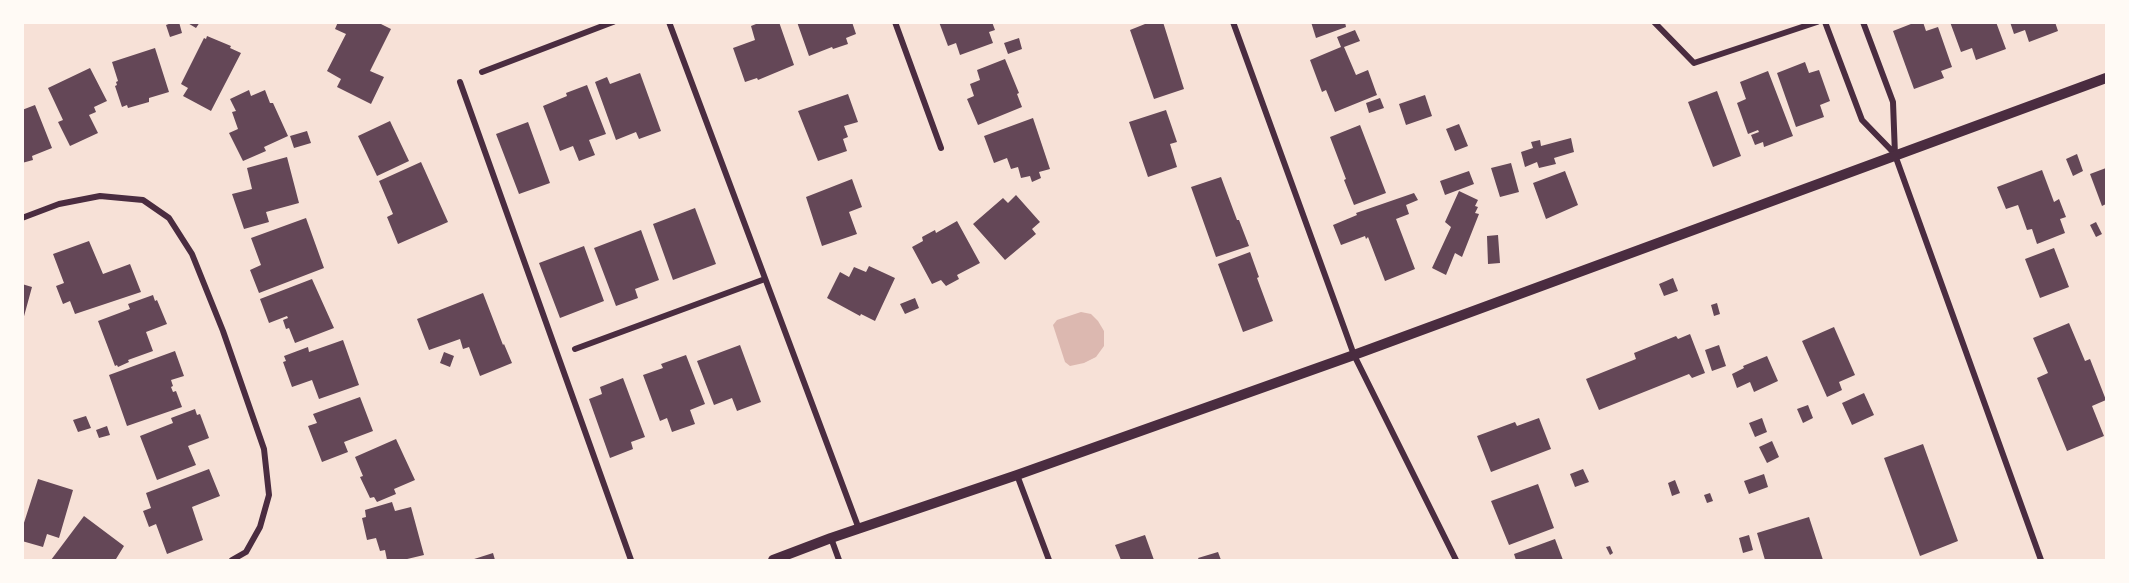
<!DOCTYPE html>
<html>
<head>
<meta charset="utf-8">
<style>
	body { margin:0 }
	#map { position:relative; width:2129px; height:583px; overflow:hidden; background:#f7e1d7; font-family:"Golos Text",sans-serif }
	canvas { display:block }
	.frame { position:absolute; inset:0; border:24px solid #fffaf5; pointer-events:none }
</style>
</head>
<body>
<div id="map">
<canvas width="2129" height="583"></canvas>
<div class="frame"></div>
</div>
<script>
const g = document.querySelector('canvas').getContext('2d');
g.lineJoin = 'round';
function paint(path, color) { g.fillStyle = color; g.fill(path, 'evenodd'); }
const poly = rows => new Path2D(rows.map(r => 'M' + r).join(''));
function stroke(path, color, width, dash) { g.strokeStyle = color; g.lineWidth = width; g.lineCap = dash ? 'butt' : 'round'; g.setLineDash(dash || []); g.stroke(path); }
paint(poly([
	[1081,312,1091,314,1098,321,1104,331,1104,346,1096,357,1084,363,1070,366,1065,362,1053,325,1057,320]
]), '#dcb8b0');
paint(poly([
	[174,22,179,22,182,33,170,37,166,25],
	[186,22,200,22,196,28],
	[338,22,377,22,391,29,370,71,384,77,371,104,337,87,341,79,327,71,346,34,335,29],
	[761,22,779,22,794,65,758,80,757,78,745,82,733,48,755,40,751,26],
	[797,22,852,22,856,34,846,38,848,44,833,49,832,47,809,56],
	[939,22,992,22,995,30,989,32,993,43,960,55,956,43,948,46],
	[1150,22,1163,22,1184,89,1154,99,1130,30],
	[1311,22,1345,22,1346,27,1316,38],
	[1916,22,1923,22,1926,31,1938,27,1952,67,1941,71,1944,78,1914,89,1893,31],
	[1950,22,1996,22,2006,49,1976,60,1972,48,1961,52],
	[2010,22,2055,22,2058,31,2029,42,2025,30,2014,34],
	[1355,30,1360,41,1344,47,1356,75,1368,70,1377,95,1335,112,1326,90,1322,92,1310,60,1341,47,1337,37],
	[207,36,231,46,230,48,241,53,211,111,183,96,188,88,181,84,204,38,206,39],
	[1019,38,1022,49,1008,54,1004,43],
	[155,48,169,92,149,98,149,102,128,108,127,105,122,107,115,86,117,85,116,82,118,81,112,62],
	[1005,59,1019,93,1017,94,1022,107,978,125,967,99,974,96,970,84,980,80,977,70],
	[1805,62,1809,73,1819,70,1830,101,1820,105,1824,117,1796,127,1777,73],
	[90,68,107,101,94,107,96,112,89,115,98,133,70,146,58,122,63,120,48,88],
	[1768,71,1793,136,1764,147,1763,142,1755,145,1751,135,1759,132,1758,130,1748,134,1737,103,1746,99,1740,82],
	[640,73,661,131,639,139,636,132,616,140,595,82,607,77,610,84],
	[587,85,606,134,589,140,595,155,579,161,573,146,560,151,543,106,567,96,566,93],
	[249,90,251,96,265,90,270,103,273,103,288,136,264,147,266,151,243,161,229,133,238,129,232,112,236,111,230,99],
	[1717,91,1741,156,1713,167,1688,102],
	[848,94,858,122,844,126,848,137,843,139,847,151,818,161,798,111],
	[1425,95,1432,116,1406,125,1399,104],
	[1380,98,1384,108,1369,113,1366,103],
	[35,105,52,148,32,156,33,160,22,163,22,110],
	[1166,110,1177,142,1170,144,1177,167,1148,177,1129,122],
	[1033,118,1050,169,1039,172,1041,178,1032,182,1030,176,1021,178,1018,167,1011,169,1007,158,994,163,984,136],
	[390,121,409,161,377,176,358,136],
	[528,122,550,183,519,194,496,134],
	[1459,124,1468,146,1455,151,1446,129],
	[1360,125,1386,193,1354,205,1344,180,1346,179,1330,137],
	[307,131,311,143,294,148,290,136],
	[1571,138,1574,152,1554,158,1556,164,1539,168,1537,162,1525,167,1521,152,1533,148,1531,142,1540,140,1541,146],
	[2077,154,2083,171,2073,176,2066,159],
	[287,157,299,203,266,212,269,222,244,229,232,194,252,189,247,168],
	[421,162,448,222,398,244,387,217,393,214,379,181],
	[1511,163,1519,192,1500,197,1491,168],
	[2106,168,2106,204,2102,206,2090,174],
	[2042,170,2054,202,2059,199,2066,217,2060,219,2065,233,2037,244,2032,229,2027,230,2018,205,2006,209,1997,187],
	[1469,171,1474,184,1445,195,1440,181],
	[1565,171,1578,205,1546,219,1533,183],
	[1221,177,1237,220,1239,220,1249,246,1216,257,1191,187],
	[852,179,862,207,849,212,857,234,822,246,806,197],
	[1459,191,1478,200,1475,206,1478,207,1475,213,1479,214,1462,257,1455,253,1446,275,1432,268,1451,227,1445,222],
	[1414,193,1418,200,1406,205,1409,214,1396,219,1415,269,1385,281,1368,237,1366,239,1365,236,1341,245,1333,225,1357,215,1356,213],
	[1016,195,1040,222,1032,229,1036,234,1005,260,973,224,1003,198,1008,203],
	[695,208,716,264,673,280,653,224],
	[306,218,324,268,259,293,250,270,261,265,251,238],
	[957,221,980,263,957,275,959,279,946,286,941,280,932,284,912,247,923,241,922,237,935,230,936,233],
	[2096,222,2102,234,2096,237,2090,225],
	[641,230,659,280,635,289,638,298,616,306,594,248],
	[1498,235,1500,263,1488,264,1487,236],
	[89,241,103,274,130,264,141,292,75,314,70,301,63,304,56,286,64,283,53,254],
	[584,246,604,301,560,318,539,263],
	[2054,248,2069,287,2040,298,2025,259],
	[1250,252,1259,277,1257,278,1273,321,1243,332,1218,264],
	[869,266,895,278,875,321,861,314,860,316,827,298,840,272,849,277,854,267,866,272],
	[1673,278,1678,291,1664,296,1659,284],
	[312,279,334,328,295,343,289,328,286,329,283,320,288,318,287,316,269,323,260,299],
	[22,284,32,287,23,320,22,319],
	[483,293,503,345,504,344,512,363,480,376,469,347,463,349,460,339,429,350,417,319],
	[153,295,155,301,157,300,167,324,146,332,153,351,128,360,129,362,118,367,117,365,115,366,98,321,130,309,128,304],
	[915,298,919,308,905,314,900,304],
	[1717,303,1720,314,1714,316,1711,305],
	[2069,323,2085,361,2090,359,2106,400,2092,406,2104,436,2067,451,2037,378,2048,373,2033,338],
	[1834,327,1855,375,1839,382,1842,390,1827,397,1802,341],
	[1690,334,1705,373,1692,378,1689,374,1599,410,1586,379,1636,359,1634,353,1676,336,1678,339],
	[343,340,359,385,319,399,312,380,292,387,283,362,286,361,284,356,308,347,309,352],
	[740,345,761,402,737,411,732,398,714,405,697,361],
	[1719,345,1726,366,1712,371,1705,350],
	[175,351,184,376,171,380,173,386,171,387,173,392,176,391,182,407,127,426,109,375],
	[444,352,454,356,450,367,440,363],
	[686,355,705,404,690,410,695,424,672,432,667,418,660,421,643,375,663,368,661,364],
	[1767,356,1778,381,1754,392,1750,382,1737,388,1732,374,1744,368,1743,366],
	[623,378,645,437,631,442,633,449,610,458,589,399,602,394,600,387],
	[1864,393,1874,415,1852,425,1842,403],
	[360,397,373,431,344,442,348,452,322,462,308,426,317,423,313,414],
	[1808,405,1813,418,1803,423,1797,409],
	[195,409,197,415,200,414,209,438,188,446,196,465,157,480,140,436,173,423,171,418],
	[86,416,91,428,78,432,73,420],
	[1539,418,1551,449,1491,472,1477,436,1515,422,1517,426],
	[1762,418,1767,432,1755,437,1749,423],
	[107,426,110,435,99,438,96,430],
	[396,439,415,480,394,489,396,494,377,502,374,497,370,498,360,477,363,476,355,457],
	[1772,441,1779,457,1767,463,1759,447],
	[1923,444,1958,541,1920,556,1884,458],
	[209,469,220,496,192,507,203,540,167,554,156,524,149,527,143,511,151,508,146,493],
	[1583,469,1589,482,1575,487,1570,474],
	[1764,474,1768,487,1749,494,1744,481],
	[38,479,73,490,59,538,47,534,43,547,22,541,22,529],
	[1675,480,1680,493,1672,496,1668,483],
	[1538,484,1554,528,1509,545,1491,501],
	[1710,493,1713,501,1707,503,1704,495],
	[392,502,395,511,411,507,424,555,403,560,387,560,385,550,380,551,376,538,367,540,362,518,366,517,365,510],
	[84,516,124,546,116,559,118,560,51,560],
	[1809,517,1823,560,1765,560,1757,533],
	[1145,535,1154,560,1121,560,1115,545],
	[1749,535,1753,550,1743,553,1739,538],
	[1555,539,1563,560,1516,560,1514,554],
	[1610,546,1613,553,1610,555,1606,547],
	[1218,552,1221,560,1199,560,1198,558],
	[493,553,495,560,471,560]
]), '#644757');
stroke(poly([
	[669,22,859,529],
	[895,22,941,148],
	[1233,22,1354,355,1456,560],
	[1654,22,1694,63,1817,22],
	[1825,22,1862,120,1895,154],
	[1863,22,1893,102,1895,155,2041,560],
	[482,72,613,22],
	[460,82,631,560],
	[22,218,59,204,100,196,143,200,169,218,192,254,223,331,264,449,269,495,260,527,246,552,232,560],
	[575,349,765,279],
	[1017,475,1049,560],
	[831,538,839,560]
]), '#4a2c40', 6);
stroke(poly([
	[773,560,831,538,1017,475,1354,355,2106,78]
]), '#4a2c40', 10);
</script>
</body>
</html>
